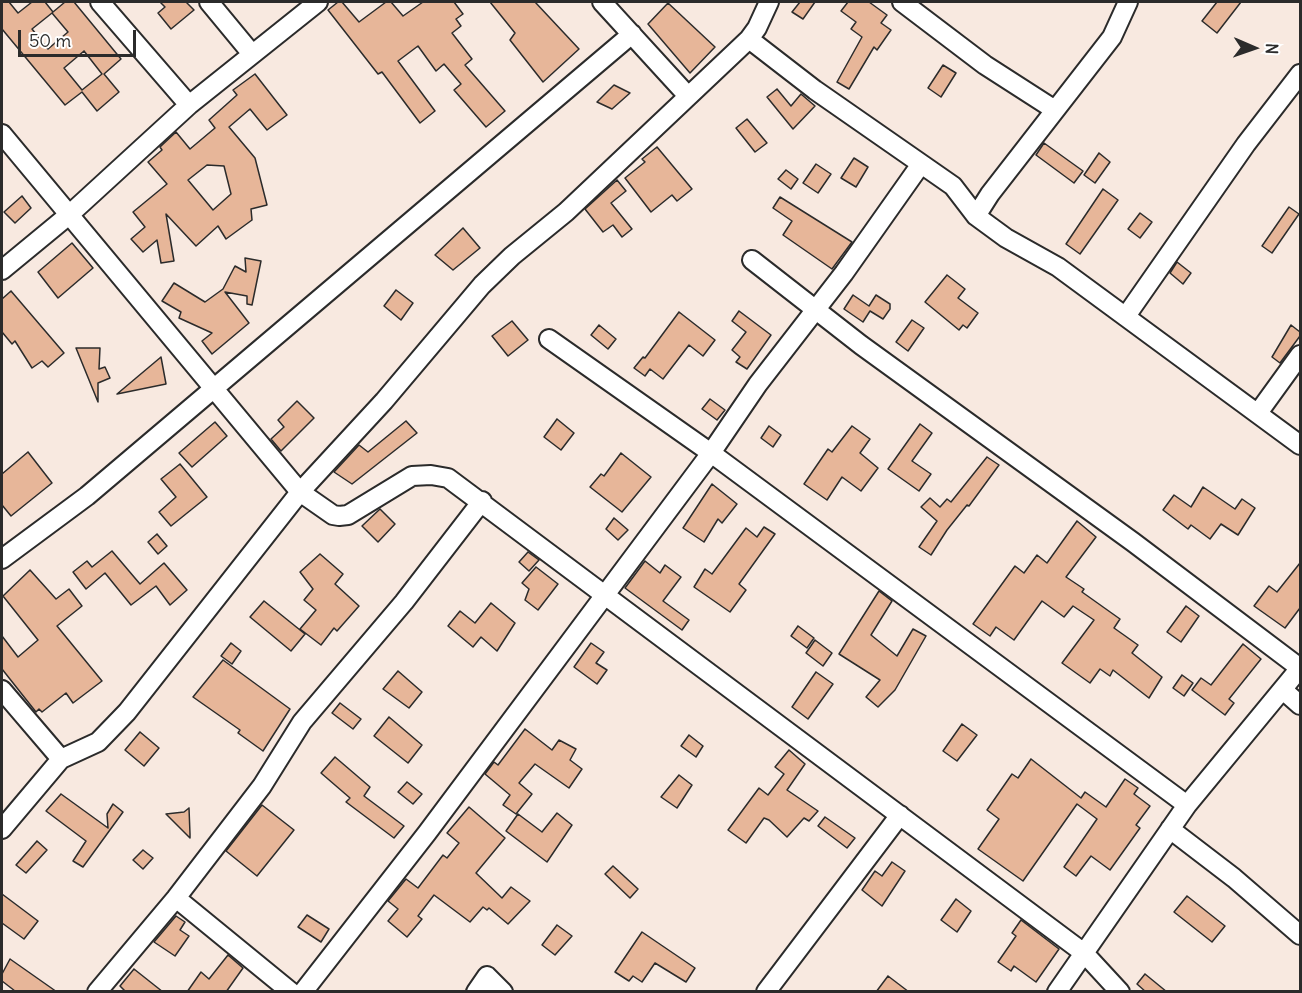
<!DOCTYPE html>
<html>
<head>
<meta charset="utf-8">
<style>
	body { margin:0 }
	#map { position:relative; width:1302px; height:993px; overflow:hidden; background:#f8e9e0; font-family:Delius,sans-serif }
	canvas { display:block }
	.frame { position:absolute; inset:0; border:3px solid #2b2b2b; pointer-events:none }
	.north { position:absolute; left:1224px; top:18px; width:60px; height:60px; -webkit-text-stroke:4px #fff; paint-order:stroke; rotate:92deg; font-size:16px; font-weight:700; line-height:24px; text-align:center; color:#2b2b2b }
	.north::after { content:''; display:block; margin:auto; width:21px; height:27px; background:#2b2b2b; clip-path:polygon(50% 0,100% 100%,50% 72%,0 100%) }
	.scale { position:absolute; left:18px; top:30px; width:118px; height:27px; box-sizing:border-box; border:3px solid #2b2b2b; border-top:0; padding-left:8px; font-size:18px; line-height:21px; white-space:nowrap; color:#2b2b2b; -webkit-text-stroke:4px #fff; paint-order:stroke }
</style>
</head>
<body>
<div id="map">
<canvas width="1302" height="993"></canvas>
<div class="frame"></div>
<div class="north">N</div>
<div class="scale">50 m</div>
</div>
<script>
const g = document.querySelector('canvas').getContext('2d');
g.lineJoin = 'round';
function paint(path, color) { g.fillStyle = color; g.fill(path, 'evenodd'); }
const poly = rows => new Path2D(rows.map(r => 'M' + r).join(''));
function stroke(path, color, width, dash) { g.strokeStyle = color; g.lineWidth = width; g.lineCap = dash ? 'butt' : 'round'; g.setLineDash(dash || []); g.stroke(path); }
const building = poly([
	[2,2,9,2,18,13,32,2,45,2,53,12,65,2,74,2,121,59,104,74,119,92,97,111,82,92,65,105,2,29,2,2],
	[52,13,68,32,48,49,32,29,52,13],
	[84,51,102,74,82,90,64,68,84,51],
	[160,2,186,2,194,10,171,29,158,13,165,7,160,2],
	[338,2,342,2,359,22,386,2,391,2,403,16,423,2,454,2,463,14,456,19,461,26,452,33,472,59,465,65,505,111,486,127,454,90,461,84,444,64,436,71,418,46,398,61,435,111,420,123,382,72,378,74,328,10,338,2],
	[490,2,535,2,579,49,543,82,510,40,515,33,490,2],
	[800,2,815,2,803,19,792,12,800,2],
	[848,2,869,2,887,15,881,23,891,30,877,50,874,47,849,89,837,82,862,37,851,29,856,22,841,11,848,2],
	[1217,2,1241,2,1217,33,1202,21,1217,2],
	[668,3,715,47,690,73,648,24,668,3],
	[943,65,956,73,941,97,928,88,943,65],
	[255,74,287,115,267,130,250,109,229,127,255,158,267,205,251,209,252,220,226,239,218,226,196,246,166,214,174,261,161,263,157,240,143,252,131,239,145,227,133,212,167,184,148,162,162,150,160,147,176,132,190,149,215,128,209,120,237,95,233,90,255,74],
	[207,165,224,166,231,194,213,210,188,180,207,165],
	[614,85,630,93,612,109,597,102,614,85],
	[777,89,791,106,801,94,815,106,793,129,767,97,777,89],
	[747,119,767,143,755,152,736,128,747,119],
	[1044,143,1083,171,1074,183,1036,155,1044,143],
	[657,147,692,189,677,201,672,195,651,212,625,178,645,162,642,159,657,147],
	[1099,153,1110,162,1095,183,1084,175,1099,153],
	[854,158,868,167,856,187,841,178,854,158],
	[816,164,831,174,818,193,803,183,816,164],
	[786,170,798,179,791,189,778,179,786,170],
	[617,180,626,191,611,203,632,229,622,237,613,225,603,232,585,209,617,180],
	[1103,189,1118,200,1080,254,1066,244,1103,189],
	[22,196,31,208,15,223,4,212,22,196],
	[780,197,852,242,832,269,783,235,792,221,773,208,780,197],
	[1289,207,1299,214,1272,253,1262,246,1289,207],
	[1140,213,1152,222,1140,238,1128,229,1140,213],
	[463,228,480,248,453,270,435,255,463,228],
	[72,243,93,268,58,298,38,272,72,243],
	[245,258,261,261,252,305,247,304,247,296,225,292,249,323,212,354,202,341,212,333,179,318,181,312,162,301,174,283,205,302,223,289,235,266,246,272,245,258],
	[1177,262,1191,273,1183,284,1170,273,1177,262],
	[947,275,965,289,958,298,978,313,967,328,963,325,959,330,925,302,947,275],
	[396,290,413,303,401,320,384,306,396,290],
	[11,291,64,353,48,367,42,361,32,368,15,341,12,344,2,332,2,299,11,291],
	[853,295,869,306,876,295,890,304,890,309,883,319,870,311,863,322,844,309,853,295],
	[739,311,771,335,747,369,736,362,740,357,732,350,746,332,732,321,739,311],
	[679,312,715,340,703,356,689,345,663,379,650,369,645,376,634,368,643,357,645,358,679,312],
	[912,320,924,328,908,351,896,342,912,320],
	[512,321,528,340,508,356,492,336,512,321],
	[599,325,616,339,608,349,591,335,599,325],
	[1291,325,1300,332,1300,336,1280,363,1272,357,1291,325],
	[76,348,100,348,99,369,105,367,110,378,98,383,98,402,76,348],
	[161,357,166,384,117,394,161,357],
	[710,399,725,410,717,420,702,409,710,399],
	[297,401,314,418,281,451,271,439,284,427,278,420,297,401],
	[557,419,574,433,561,450,544,437,557,419],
	[406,421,417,433,352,484,334,472,359,445,368,452,406,421],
	[215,422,227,436,192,467,179,453,215,422],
	[920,424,932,433,912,461,931,474,919,491,888,469,920,424],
	[769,426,781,435,773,447,761,438,769,426],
	[852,426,870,439,860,453,878,468,861,491,842,477,827,500,804,484,828,449,832,452,852,426],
	[28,452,52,483,11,516,2,505,2,474,28,452],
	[621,453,651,477,622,512,590,487,601,474,604,476,621,453],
	[987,457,999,465,969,506,967,505,947,530,931,555,919,547,937,521,921,507,930,498,940,507,947,499,951,502,987,457],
	[180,464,207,497,171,526,159,512,176,497,161,479,180,464],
	[712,484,737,504,722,523,718,519,704,542,683,528,712,484],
	[1203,487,1235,509,1242,499,1255,508,1238,535,1221,524,1210,539,1191,525,1188,529,1163,510,1174,495,1191,507,1203,487],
	[380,509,395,524,378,542,362,526,380,509],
	[614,518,628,530,618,540,606,529,614,518],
	[1077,521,1096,537,1066,577,1084,589,1082,592,1120,619,1114,628,1138,645,1132,653,1162,677,1149,698,1113,670,1110,676,1100,669,1090,683,1062,663,1094,620,1073,606,1064,617,1042,601,1014,640,996,627,990,636,973,624,1015,566,1024,573,1037,555,1047,563,1077,521],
	[764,527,775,534,739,584,746,590,730,612,694,587,705,569,712,574,746,528,757,537,764,527],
	[157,534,167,546,158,554,148,542,157,534],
	[112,551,140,584,164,563,187,590,170,605,156,586,131,605,105,573,86,589,73,572,87,561,92,567,112,551],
	[528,552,539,560,529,571,519,562,528,552],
	[320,554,343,574,335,584,359,606,337,631,334,628,321,645,300,629,316,610,304,600,313,589,300,572,320,554],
	[645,561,660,573,665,565,681,577,663,601,689,620,682,630,625,588,645,561],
	[1300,563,1300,608,1285,628,1254,606,1269,586,1277,592,1300,563],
	[536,567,558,584,538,610,525,600,529,589,522,583,536,567],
	[30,570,56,599,69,589,82,606,57,626,102,681,73,703,66,693,42,712,39,709,36,712,2,669,2,636,18,657,38,640,3,596,30,570],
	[879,591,892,601,871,635,897,656,913,629,926,636,895,690,878,707,866,697,880,680,839,654,879,591],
	[264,601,305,634,291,651,250,617,264,601],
	[491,603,515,623,497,651,481,637,473,647,448,626,460,611,475,623,491,603],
	[1186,606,1199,616,1181,642,1167,632,1186,606],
	[798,626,814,638,807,648,791,636,798,626],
	[815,640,832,653,823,666,806,653,815,640],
	[231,643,241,651,232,664,221,656,231,643],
	[591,643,604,652,596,663,607,670,597,684,574,667,591,643],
	[1243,644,1261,659,1229,699,1234,703,1225,715,1192,690,1201,678,1211,685,1243,644],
	[223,660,290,709,263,751,238,733,240,730,193,697,223,660],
	[398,671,422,692,409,708,383,689,398,671],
	[816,672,833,684,808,719,792,707,816,672],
	[1182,675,1193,683,1184,696,1173,688,1182,675],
	[340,703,361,719,353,729,332,713,340,703],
	[389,717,422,745,408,763,374,736,389,717],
	[962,724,977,735,957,761,943,751,962,724],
	[525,729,552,750,559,740,576,749,570,760,582,769,569,788,535,764,519,783,532,794,516,814,503,805,510,795,485,774,494,762,498,765,525,729],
	[140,732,159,748,144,766,125,750,140,732],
	[689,735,703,746,696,757,681,746,689,735],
	[789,750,805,764,787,790,818,811,809,821,804,818,787,837,769,820,764,818,746,843,728,830,759,788,768,795,784,774,775,767,789,750],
	[335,757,370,787,364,796,404,826,394,838,346,802,350,798,321,773,335,757],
	[1031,759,1081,798,1085,792,1106,807,1125,779,1138,788,1134,794,1150,806,1136,825,1140,828,1110,870,1091,856,1076,876,1064,867,1097,819,1077,804,1023,881,978,849,999,819,987,810,1012,774,1018,778,1031,759],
	[679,775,692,785,677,808,661,797,679,775],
	[407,782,422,794,413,804,398,792,407,782],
	[61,794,108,828,107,814,113,804,123,812,83,867,73,861,86,841,46,811,61,794],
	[262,805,294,830,257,876,226,851,262,805],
	[469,807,505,838,476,873,502,898,511,887,530,901,508,924,489,908,487,910,483,907,470,922,434,895,418,916,422,919,407,937,388,921,398,909,388,901,406,879,418,888,443,855,447,858,459,843,447,833,469,807],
	[189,808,190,834,190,838,166,814,184,812,189,808],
	[557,813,572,825,547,862,506,831,518,814,542,832,557,813],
	[825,817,855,838,847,848,818,826,825,817],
	[37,841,47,850,26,873,16,865,37,841],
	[143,850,153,858,143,869,133,860,143,850],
	[892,862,905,871,882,906,862,890,875,871,882,876,892,862],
	[613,866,638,889,630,898,605,874,613,866],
	[2,894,38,921,24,939,2,923,2,894],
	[1187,896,1225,926,1212,942,1174,912,1187,896],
	[956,899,971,911,957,932,941,920,956,899],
	[307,915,329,929,321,942,298,927,307,915],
	[176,916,185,922,180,930,189,936,175,956,154,942,176,916],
	[1021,920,1059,949,1036,982,1014,966,1011,971,998,962,1016,936,1012,933,1021,920],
	[557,925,572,936,555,955,542,945,557,925],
	[642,932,695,968,686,982,655,963,642,982,633,976,629,981,615,972,642,932],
	[228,955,243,968,226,992,187,992,201,972,209,979,228,955],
	[10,959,57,992,15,991,2,981,2,974,10,959],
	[134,969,139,973,163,992,126,992,120,986,134,969],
	[1145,974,1167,992,1146,992,1137,984,1145,974],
	[888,976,909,992,876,992,888,976]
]);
paint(building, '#e7b699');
stroke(building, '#2b2b2b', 1.5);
const street = poly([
	[100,2,189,105],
	[209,2,252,54],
	[602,2,688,96],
	[902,2,985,65,1055,110],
	[749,39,815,90,953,186,976,216,1006,238,1058,267,1300,445],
	[2,134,300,492,333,515,339,516,348,515,412,476,431,475,448,478,1084,953,1120,992],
	[976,216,990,194,1112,37,1128,2],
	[752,260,861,345,1133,542,1300,668],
	[2,270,70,214,189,105,318,2],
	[1126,316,1246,144,1300,74],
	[549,339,711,453,1187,805],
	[1258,413,1300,355],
	[2,559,87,496,632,34],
	[2,690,61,759],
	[1283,690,1300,705],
	[2,829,61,759,98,742,127,712,300,492,384,401,482,285,512,256,566,212,749,39,757,28,769,2],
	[1170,829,1234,878,1300,935],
	[176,898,291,992],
	[97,992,176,898,262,786,302,722,404,602,482,501],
	[303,992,427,833,711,453,758,384,844,273,921,164],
	[476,992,487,976,503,992],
	[766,992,900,815],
	[1057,992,1187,805,1300,668]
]);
stroke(street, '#2b2b2b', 22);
stroke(street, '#fff', 18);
</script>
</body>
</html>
